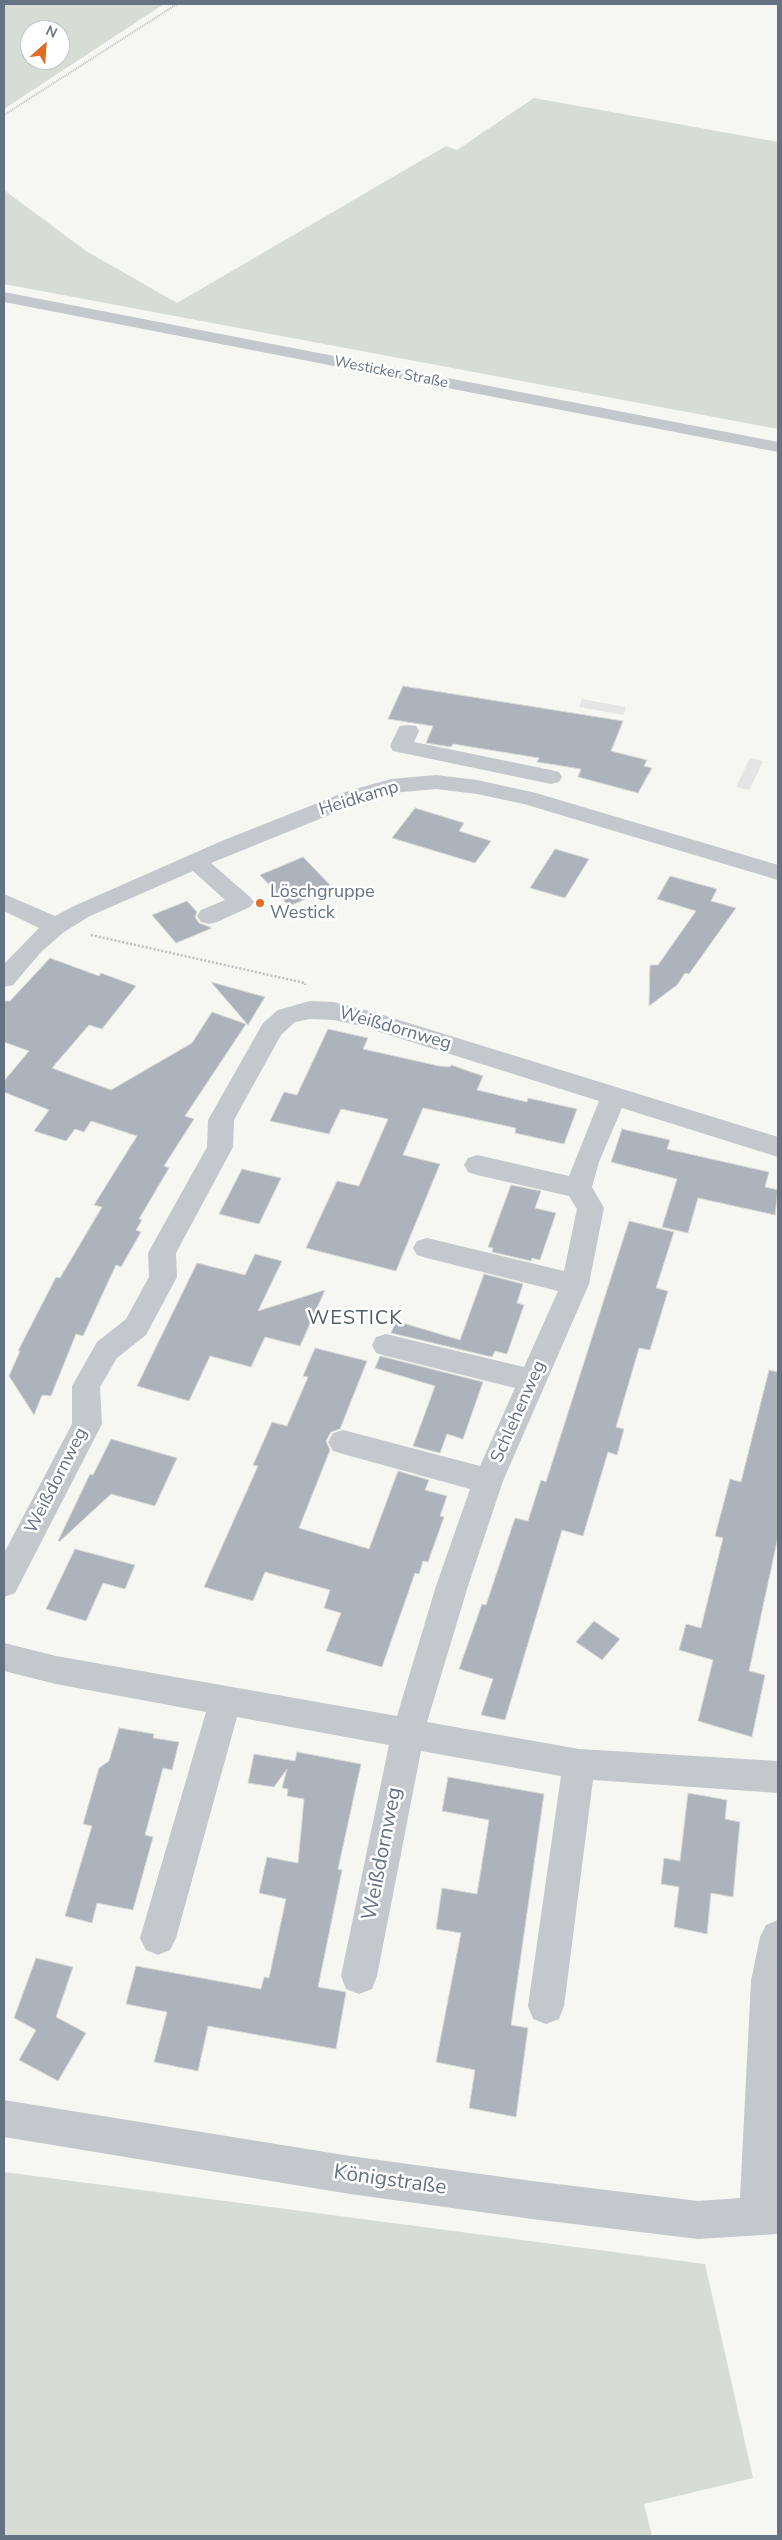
<!DOCTYPE html>
<html>
<head>
<meta charset="utf-8">
<style>
	body { margin:0 }
	#map { position:relative; width:782px; height:2540px; overflow:hidden; background:#f6f6f3; font-family:"Nunito Sans",sans-serif }
	canvas { display:block }
	.frame { position:absolute; inset:0; border:5px solid #657284; pointer-events:none }
	.north { position:absolute; left:20px; top:20px; width:50px; height:50px; box-sizing:border-box; background:#fff; border:1px solid #c1c7ce; border-radius:50%; rotate:26deg; font-size:14px; font-weight:700; line-height:20px; text-align:center; color:#657284 }
	.north::after { content:''; display:block; margin:auto; width:18px; height:22px; background:#e36b26; clip-path:polygon(50% 0,100% 100%,50% 72%,0 100%) }
</style>
</head>
<body>
<div id="map">
<canvas width="782" height="2540"></canvas>
<div class="frame"></div>
<div class="north">N</div>
</div>
<script>
const g = document.querySelector('canvas').getContext('2d');
g.lineJoin = 'round';
function paint(path, color) { g.fillStyle = color; g.fill(path, 'evenodd'); }
const poly = rows => new Path2D(rows.map(r => 'M' + r).join(''));
function stroke(path, color, width, dash) { g.strokeStyle = color; g.lineWidth = width; g.lineCap = dash ? 'butt' : 'round'; g.setLineDash(dash || []); g.stroke(path); }
function label(font, color, halo, rows, align = 'center') {
  g.font = font + ' "Nunito Sans",sans-serif'; g.lineWidth = 5; g.setLineDash([]); g.textBaseline = 'middle'; g.strokeStyle = halo; g.fillStyle = color; for (const [text, x, y, turn = 0] of rows) {
    g.save(); g.translate(x, y); g.rotate((+turn || 0) * Math.PI / 180); g.textAlign = isNaN(turn) ? turn : align; if (halo) g.strokeText(text, 0, 0); g.fillText(text, 0, 0); g.restore();
  }
}
paint(poly([
	[582,699,626,707,623,715,579,707],
	[750,758,763,761,759,770,749,790,736,787]
]), '#e4e5e4');
paint(poly([
	[4,4,164,4,4,109],
	[30,30,60,30,60,60,30,60],
	[534,98,778,142,778,429,4,284,4,190,86,251,177,303,446,146,457,150],
	[4,2172,705,2264,753,2478,644,2504,652,2536,4,2536]
]), '#d7ddd4');
const building = poly([
	[403,686,623,721,611,751,647,760,644,766,652,768,638,793,578,777,581,769,537,762,539,758,453,744,451,747,426,743,433,726,388,719,403,686],
	[415,808,464,823,459,831,491,841,475,863,392,838,415,808],
	[555,849,589,859,565,898,530,888,555,849],
	[303,857,333,888,289,906,260,875,303,857],
	[670,876,717,889,711,901,736,908,689,974,685,973,677,985,649,1006,650,965,658,965,696,911,657,899,670,876],
	[187,901,197,912,195,917,199,923,212,928,176,943,152,915,187,901],
	[50,958,99,976,101,973,136,986,102,1029,89,1025,52,1068,111,1090,192,1043,212,1012,246,1024,185,1116,194,1119,164,1166,169,1168,139,1219,142,1220,136,1230,141,1232,121,1267,116,1265,83,1336,76,1334,51,1396,42,1395,34,1415,9,1376,20,1351,18,1351,56,1277,60,1278,102,1207,94,1205,137,1136,91,1121,84,1132,75,1129,66,1141,34,1131,49,1110,4,1092,4,1081,29,1051,4,1042,4,1001,10,1001,50,958],
	[211,982,265,997,248,1025,211,982],
	[328,1029,368,1038,363,1049,439,1066,450,1067,451,1065,483,1076,477,1090,527,1102,528,1098,577,1109,564,1144,515,1133,516,1128,423,1108,403,1155,440,1164,396,1271,306,1248,337,1181,359,1186,388,1119,341,1109,329,1134,270,1121,284,1092,297,1095,328,1029],
	[622,1129,670,1140,667,1149,769,1172,765,1187,778,1190,775,1215,698,1198,688,1233,662,1227,677,1179,611,1162,622,1129],
	[242,1169,281,1178,259,1224,219,1214,242,1169],
	[511,1185,541,1191,535,1208,556,1213,540,1260,532,1258,531,1261,492,1252,493,1248,488,1247,511,1185],
	[629,1221,674,1232,656,1288,668,1291,650,1350,639,1348,616,1427,624,1429,617,1455,608,1452,583,1536,562,1530,505,1720,481,1715,493,1679,459,1669,482,1604,486,1605,515,1518,528,1521,541,1480,546,1482,629,1221],
	[255,1254,282,1261,258,1311,325,1290,300,1346,265,1337,251,1367,210,1356,189,1401,137,1386,197,1263,245,1275,255,1254],
	[484,1274,523,1284,517,1303,524,1305,507,1354,495,1351,492,1357,391,1333,396,1321,460,1340,484,1274],
	[315,1348,367,1361,340,1429,331,1432,326,1441,330,1450,299,1528,369,1549,398,1471,429,1480,425,1490,447,1496,440,1516,444,1517,428,1562,423,1561,419,1574,415,1573,382,1667,326,1651,341,1613,324,1608,330,1590,265,1572,253,1601,204,1587,258,1466,253,1465,272,1422,287,1426,308,1377,303,1376,315,1348],
	[380,1356,483,1382,463,1439,447,1434,440,1453,413,1446,435,1386,375,1368,380,1356],
	[769,1370,778,1372,778,1537,749,1671,765,1675,752,1737,698,1721,713,1660,679,1650,686,1624,701,1628,723,1538,715,1536,730,1479,741,1482,769,1370],
	[111,1439,177,1458,155,1506,111,1494,59,1542,58,1541,90,1474,93,1475,111,1439],
	[75,1549,135,1565,125,1589,103,1583,86,1621,46,1609,75,1549],
	[594,1621,620,1639,602,1660,576,1642,594,1621],
	[119,1728,154,1734,153,1738,179,1742,172,1770,163,1768,145,1835,153,1837,133,1910,97,1903,92,1923,65,1916,92,1826,83,1824,99,1768,109,1761,119,1728],
	[297,1752,361,1764,338,1869,342,1870,318,1987,346,1992,336,2049,208,2026,198,2071,154,2062,167,2012,126,2004,136,1966,261,1989,264,1977,269,1978,286,1899,259,1893,267,1857,298,1863,304,1799,287,1796,288,1789,282,1788,287,1769,274,1787,248,1783,254,1754,295,1761,297,1752],
	[448,1777,544,1794,511,2025,528,2028,516,2117,469,2108,475,2070,436,2062,461,1933,436,1929,442,1888,477,1894,489,1820,442,1811,448,1777],
	[688,1793,727,1800,725,1819,740,1822,733,1897,711,1893,707,1934,674,1927,679,1887,661,1884,664,1858,680,1861,688,1793],
	[36,1958,73,1967,56,2017,86,2033,58,2081,19,2060,36,2030,14,2018,36,1958]
]);
paint(building, '#adb3ba');
stroke(building, '#d8d8d6', 1);
stroke(poly([
	[4,115,177,4]
]), '#bebfc2', 2, [1, 1]);
stroke(poly([
	[91,935,305,983,305,985]
]), '#bebfc2', 2.5, [2, 2]);
paint(poly([
	[4,292,778,442,778,452,4,302,4,292],
	[408,725,416,726,419,731,414,742,551,770,559,772,562,777,559,782,551,784,393,751,390,746,397,731,400,726,408,725],
	[436,775,477,780,536,793,778,865,778,880,524,804,477,794,436,789,392,793,364,801,211,863,250,897,254,902,250,907,217,922,209,924,201,922,197,916,201,910,225,900,193,871,90,916,64,932,41,952,13,985,4,987,4,964,39,928,4,911,4,894,55,916,74,906,224,840,348,791,391,779,436,775],
	[310,1001,334,1002,373,1012,778,1137,778,1157,622,1108,599,1162,592,1187,604,1208,589,1284,503,1481,468,1586,427,1722,579,1749,778,1761,778,1793,593,1780,564,2006,559,2019,546,2024,533,2019,528,2006,561,1776,421,1751,377,1976,372,1989,359,1994,346,1989,341,1976,389,1745,237,1717,176,1938,170,1950,158,1955,146,1950,140,1938,206,1712,56,1684,4,1671,4,1643,56,1656,397,1716,436,1586,470,1489,343,1454,333,1451,328,1442,333,1433,343,1430,480,1466,515,1388,386,1356,376,1353,372,1345,376,1337,386,1334,524,1367,558,1291,427,1258,417,1255,413,1248,417,1241,427,1238,564,1271,577,1209,569,1196,477,1175,468,1172,464,1165,468,1158,477,1155,569,1176,599,1101,361,1026,334,1020,310,1019,295,1022,281,1035,234,1120,233,1147,176,1253,177,1277,146,1335,117,1358,100,1387,102,1424,15,1593,4,1597,4,1553,72,1424,72,1386,97,1342,126,1319,149,1277,148,1253,207,1147,208,1120,263,1023,278,1010,310,1001],
	[778,1920,778,2234,698,2239,532,2219,350,2194,4,2137,4,2100,350,2156,532,2181,698,2201,740,2198,751,1981,760,1937,766,1925,778,1920]
]), '#c4c7cb');
for (const [x, y, r, color] of [
	[260,903,5,"#e36b26"]
]) { const dot = new Path2D(); dot.arc(x, y, r, 0, 2 * Math.PI); g.fillStyle = color; g.fill(dot); stroke(dot, '#fff', 2); }
label('15px', '#657284', '#fff', [
	["Westicker Straße",391,373,11]
]);
label('18px', '#657284', '#fff', [
	["Heidkamp",359,799,-17],
	["Weißdornweg",395,1029,16],
	["Schlehenweg",519,1412,-66],
	["Weißdornweg",57,1481,-63]
]);
label('18px', '#657284', '#fff', [
	["Löschgruppe",270,893],
	["Westick",270,914]
], 'left');
g.letterSpacing = '1px';
label('20px', '#535d69', '#fff', [
	["WESTICK",355,1319]
]);
g.letterSpacing = '0px';
label('21px', '#657284', '#fff', [
	["Weißdornweg",383,1854,-79],
	["Königstraße",390,2181,8]
]);
</script>
</body>
</html>
